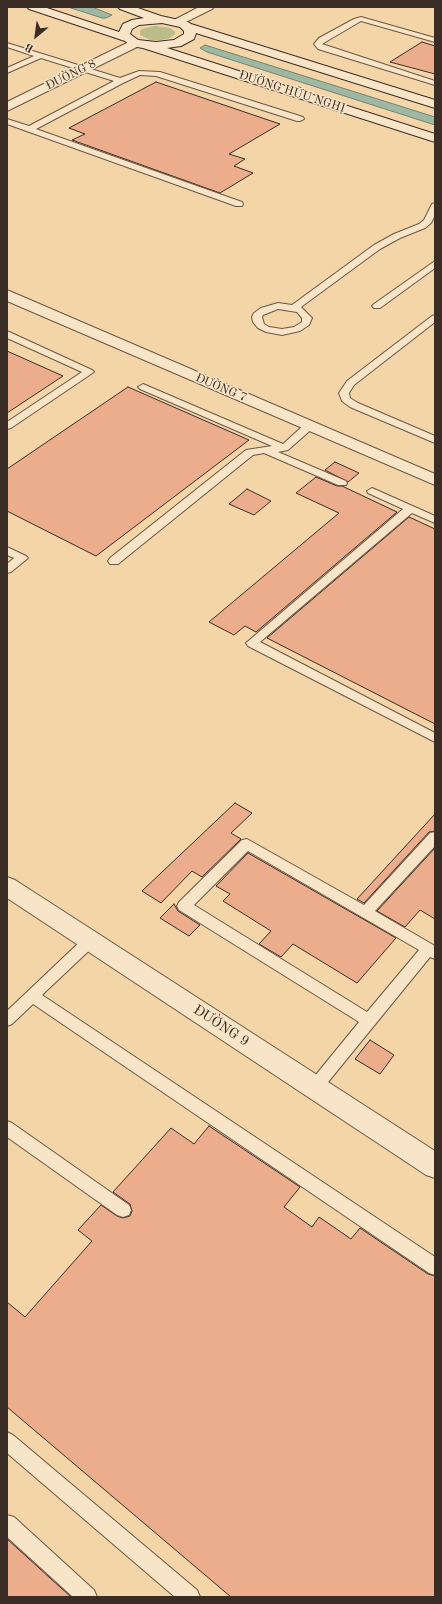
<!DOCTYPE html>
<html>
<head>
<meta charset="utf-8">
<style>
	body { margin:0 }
	#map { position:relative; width:442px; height:1604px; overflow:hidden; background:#f4d5a8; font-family:"Old Standard TT",serif }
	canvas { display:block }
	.frame { position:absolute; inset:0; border:8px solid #392d26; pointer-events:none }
	.north { position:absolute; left:16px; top:16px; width:40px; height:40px; -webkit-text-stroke:3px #f8e4c6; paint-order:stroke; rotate:209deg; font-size:11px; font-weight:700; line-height:16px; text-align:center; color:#392d26 }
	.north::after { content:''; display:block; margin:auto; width:14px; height:18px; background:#392d26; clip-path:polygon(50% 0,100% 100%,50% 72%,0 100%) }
</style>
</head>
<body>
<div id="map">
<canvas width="442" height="1604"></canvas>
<div class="frame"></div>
<div class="north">B</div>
</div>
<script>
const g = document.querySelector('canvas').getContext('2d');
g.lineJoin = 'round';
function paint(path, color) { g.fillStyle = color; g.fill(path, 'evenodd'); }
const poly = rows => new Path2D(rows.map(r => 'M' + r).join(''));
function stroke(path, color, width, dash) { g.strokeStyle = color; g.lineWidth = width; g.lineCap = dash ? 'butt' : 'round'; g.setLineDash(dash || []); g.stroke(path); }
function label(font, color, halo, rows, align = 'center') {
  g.font = font + ' "Old Standard TT",serif'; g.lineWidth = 3; g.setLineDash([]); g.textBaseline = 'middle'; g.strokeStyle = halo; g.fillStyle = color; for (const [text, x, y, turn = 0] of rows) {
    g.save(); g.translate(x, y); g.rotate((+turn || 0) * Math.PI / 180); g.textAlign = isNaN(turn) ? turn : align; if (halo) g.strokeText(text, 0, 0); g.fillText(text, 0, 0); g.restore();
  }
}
paint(poly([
	[155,26,170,28,175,32,175,34,170,38,161,40,150,40,140,35,140,31,142,29]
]), '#bbbd88');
const water = poly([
	[68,7,92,7,112,15,106,18,102,18,68,7],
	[205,45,435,117,435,125,207,52,200,48,205,45]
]);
paint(water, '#9db9a3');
stroke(water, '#758171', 1);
const building = poly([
	[422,42,435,46,435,74,390,62,422,42],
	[156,82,280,124,229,154,245,159,234,166,253,173,220,193,72,140,85,134,69,128,156,82],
	[7,351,63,376,7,413,7,351],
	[128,387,249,440,96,556,7,511,7,469,128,387],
	[335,462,359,473,348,482,325,470,335,462],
	[316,477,337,486,342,486,397,512,256,632,245,626,234,635,209,622,339,513,296,493,316,477],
	[247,489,271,501,254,515,229,504,247,489],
	[409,517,435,529,435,724,267,638,409,517],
	[235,803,252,813,231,833,241,839,202,877,192,871,161,903,142,891,235,803],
	[435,814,435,831,429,832,364,903,357,899,435,814],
	[435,848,435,919,420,910,405,927,377,911,435,848],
	[248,853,396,938,357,983,293,944,281,957,259,944,271,931,223,901,230,894,216,886,248,853],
	[174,904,178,911,200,925,189,936,160,918,174,904],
	[370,1040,394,1055,380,1074,355,1059,370,1040],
	[209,1126,300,1187,284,1207,312,1227,319,1217,351,1239,360,1228,428,1274,435,1276,435,1597,231,1597,7,1407,7,1302,25,1317,92,1241,78,1230,101,1205,117,1216,123,1218,130,1216,132,1211,130,1204,113,1192,171,1128,194,1144,209,1126],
	[7,1539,71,1597,7,1597,7,1539]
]);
paint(building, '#ecad8d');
stroke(building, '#392d26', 1);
const service = poly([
	[361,17,435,38,435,42,361,21,322,44,435,81,435,85,318,49,314,44,319,38,354,19,361,17],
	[7,43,120,78,139,71,160,72,303,117,304,119,300,121,297,121,156,76,140,75,123,83,36,129,242,202,243,204,242,206,236,206,7,124,7,119,29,126,114,81,41,58,7,73,7,68,34,56,7,47,7,43],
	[435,203,435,215,431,223,425,228,400,238,380,249,301,307,312,318,309,325,300,331,282,335,266,332,258,328,253,322,252,317,254,313,261,308,278,303,292,305,374,245,394,234,419,224,424,220,432,204,435,203],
	[278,309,297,312,302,318,302,322,294,327,282,329,269,327,264,324,262,317,263,315,278,309],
	[435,261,435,268,380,308,374,308,372,306,374,304,435,261],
	[435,315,435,322,354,385,349,393,350,398,358,403,435,436,435,443,350,407,342,401,339,393,347,381,432,316,435,315],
	[7,331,92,370,94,372,11,428,7,429,7,422,82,372,7,338,7,331],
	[143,384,283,444,305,424,313,424,314,426,313,428,288,450,278,452,346,481,347,483,346,485,338,485,264,453,253,455,118,564,110,564,108,561,110,558,246,450,272,446,140,389,138,387,143,384],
	[372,488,435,516,435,523,412,513,260,642,435,733,435,742,248,646,246,643,403,509,368,493,367,491,372,488],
	[7,547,26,556,28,558,11,572,7,573,7,564,14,558,7,555,7,547],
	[435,832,435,846,375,911,435,946,435,959,430,957,320,1092,315,1094,310,1092,307,1087,310,1082,359,1022,179,910,177,906,179,902,242,840,247,839,364,905,430,833,435,832],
	[248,851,419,950,367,1012,194,905,248,851],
	[91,934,96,936,98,940,96,944,42,995,435,1257,435,1275,429,1273,33,1004,12,1024,7,1026,7,1011,86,936,91,934],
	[7,1121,12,1123,129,1205,131,1210,129,1215,123,1217,117,1215,7,1137,7,1121],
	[7,1432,13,1435,197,1590,200,1597,175,1597,7,1453,7,1432],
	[7,1515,14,1517,94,1590,97,1597,73,1597,7,1537,7,1515]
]);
const minor = poly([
	[7,290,435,474,435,485,7,301,7,290],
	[7,877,15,880,435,1151,435,1178,426,1175,7,898,7,877]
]);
const tertiary = poly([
	[199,7,214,7,212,9,182,24,174,24,172,22,174,20,199,7],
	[135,39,139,40,141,43,139,46,7,111,7,102,135,39]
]);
const secondary = poly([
	[27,7,44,7,119,32,123,24,132,20,144,18,120,9,118,7,135,7,161,16,188,22,191,24,435,100,435,108,196,33,194,39,181,46,167,48,435,134,435,142,143,48,131,46,125,41,29,9,27,7],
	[162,23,180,27,184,31,184,34,174,40,156,42,138,40,130,34,132,29,139,25,162,23]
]);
stroke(service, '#685746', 2);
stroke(minor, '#685746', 2);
stroke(tertiary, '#685746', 2);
stroke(secondary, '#392d26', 2);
paint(service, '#f8e4c6');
paint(minor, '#f8e4c6');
paint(tertiary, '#f8e4c6');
paint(secondary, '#f8e4c6');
label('12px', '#392d26', '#f8e4c6', [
	["ĐƯỜNG 8",71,75,-26],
	["ĐƯỜNG HỮU NGHỊ",292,92,18],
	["ĐƯỜNG 7",221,388,23]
]);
label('14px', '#392d26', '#f8e4c6', [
	["ĐƯỜNG 9",221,1026,33]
]);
</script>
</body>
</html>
